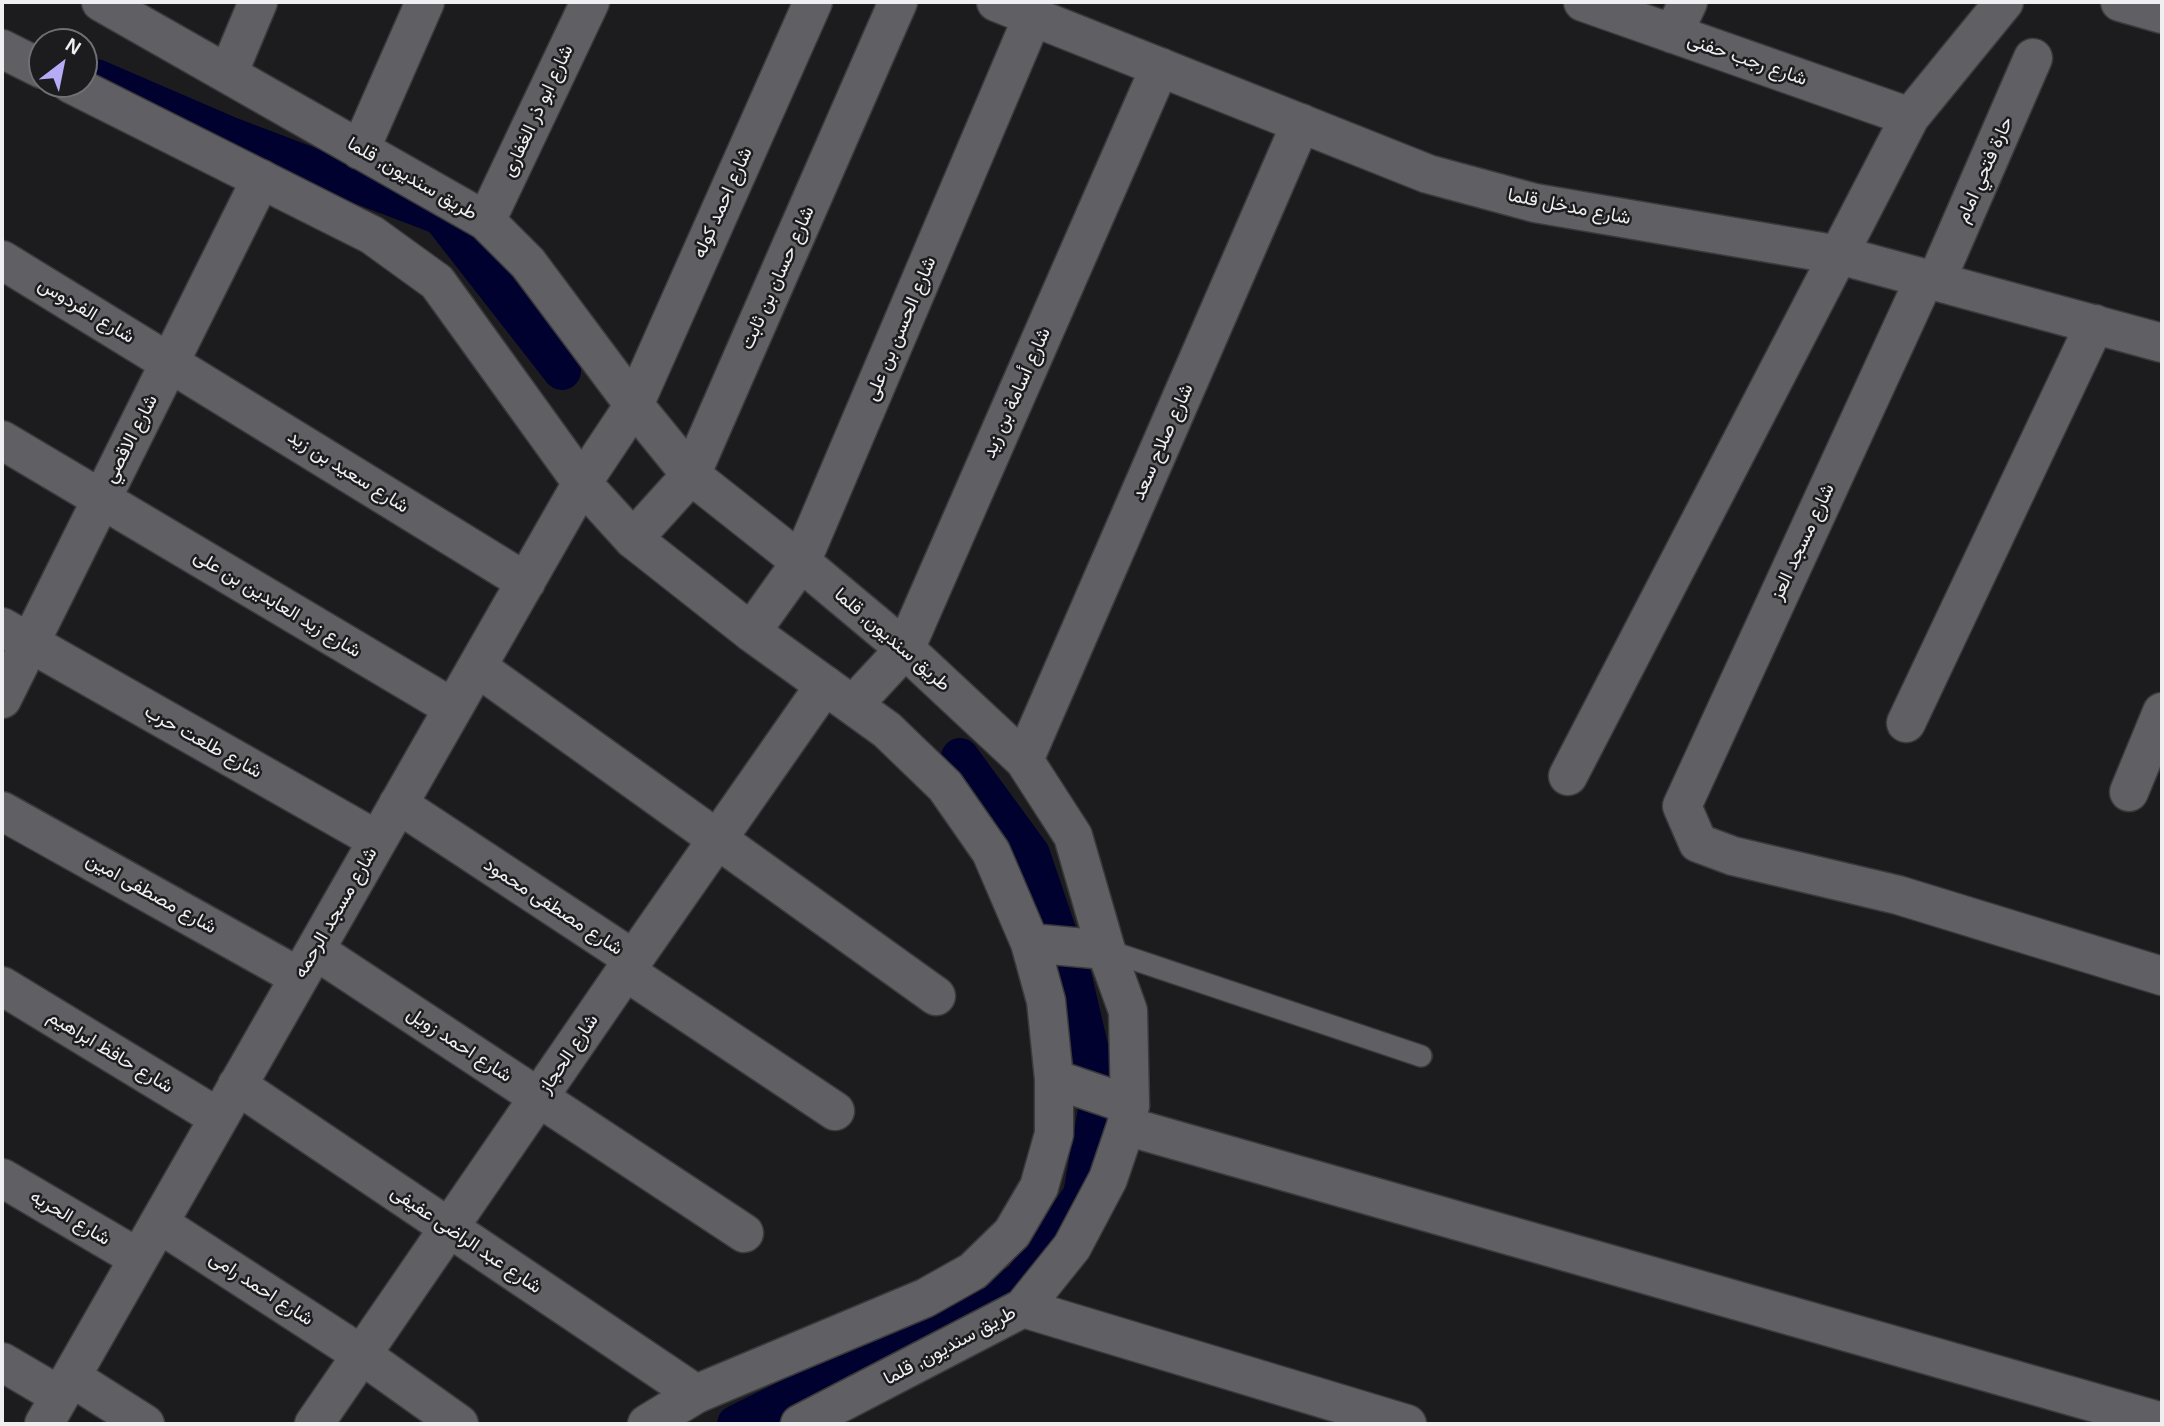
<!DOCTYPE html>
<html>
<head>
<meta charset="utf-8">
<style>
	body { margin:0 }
	#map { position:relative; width:2164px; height:1426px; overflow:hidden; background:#1c1c1f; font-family:Helvetica,sans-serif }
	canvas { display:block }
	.frame { position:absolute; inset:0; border:4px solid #efeff1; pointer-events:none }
	.north { position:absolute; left:28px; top:28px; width:70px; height:70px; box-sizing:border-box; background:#1c1c1f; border:2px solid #707073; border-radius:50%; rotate:32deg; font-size:19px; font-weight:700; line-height:28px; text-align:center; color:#efeff1 }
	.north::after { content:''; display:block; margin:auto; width:24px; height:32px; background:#b5acf8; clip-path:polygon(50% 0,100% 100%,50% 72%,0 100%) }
</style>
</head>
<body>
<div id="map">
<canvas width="2164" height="1426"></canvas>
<div class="frame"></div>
<div class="north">N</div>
</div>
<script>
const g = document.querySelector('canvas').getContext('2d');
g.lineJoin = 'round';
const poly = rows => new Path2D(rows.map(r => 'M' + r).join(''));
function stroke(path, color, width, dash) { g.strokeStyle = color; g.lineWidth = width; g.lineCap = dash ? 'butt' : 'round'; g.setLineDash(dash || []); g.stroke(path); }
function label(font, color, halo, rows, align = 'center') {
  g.font = font + ' Helvetica,Vazirmatn,sans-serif'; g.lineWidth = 5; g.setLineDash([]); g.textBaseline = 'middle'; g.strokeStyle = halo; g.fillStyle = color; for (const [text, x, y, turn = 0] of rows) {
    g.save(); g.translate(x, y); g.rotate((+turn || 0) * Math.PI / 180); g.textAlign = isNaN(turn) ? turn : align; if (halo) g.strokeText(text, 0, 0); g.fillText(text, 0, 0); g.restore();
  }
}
stroke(poly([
	[96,78,228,135,441,216,562,371],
	[736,1424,801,1392,929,1334,1022,1281,1082,1195,1100,1093,1073,978,1031,854,960,757]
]), '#00012e', 38);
const service = poly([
	[1106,950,1421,1056]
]);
const minor = poly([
	[101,2,486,221,528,263,634,405,691,475,801,562,905,649,1024,760,1073,836,1106,950,1128,1011,1130,1105,1126,1126,1108,1179,1072,1247,1023,1308,800,1424],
	[1583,2,1910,117],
	[2120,2,2162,14],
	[1673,34,1688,2],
	[228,74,258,2],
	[360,150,425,2],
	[486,221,590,2],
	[2,260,526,582],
	[1925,278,1682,806,1698,843,1733,856,1898,895,2162,976],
	[1936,281,2033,58],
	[2,440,453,708],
	[633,539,691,475,898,2],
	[2,627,377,840],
	[751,632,801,562,1033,16],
	[477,667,936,996],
	[2,699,261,179],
	[853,705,905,649,1160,67],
	[1906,723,2095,324],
	[1024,760,1301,123],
	[1568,776,1910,117,2004,2],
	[2129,792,2162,712],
	[398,804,627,955,631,963,631,972,637,979,835,1111],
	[2,811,299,977],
	[315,950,744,1233],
	[2,986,219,1118],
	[237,1085,696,1394],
	[1126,1126,2162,1422],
	[2,1178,138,1258],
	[160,1224,362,1355,459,1424],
	[1023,1308,1407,1424],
	[2,1362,60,1396],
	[71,1377,145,1424],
	[44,1424,582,483,634,405,813,2],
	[314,1424,631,963,825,685]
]);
const tertiary = poly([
	[996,2,1428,174,1535,203,1839,255,2162,343],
	[2,49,42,69],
	[71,84,372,235,437,282,582,483,633,539,751,632,887,730,945,786,991,852,1030,943,1046,1001,1054,1079,1054,1134,1039,1187,1012,1233,973,1271,925,1298,696,1394,647,1424],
	[1030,943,1106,950],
	[1054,1079,1130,1105]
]);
stroke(service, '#3a3a3c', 24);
stroke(minor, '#3a3a3c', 41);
stroke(tertiary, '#3a3a3c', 41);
stroke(service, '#606064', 21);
stroke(minor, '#606064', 38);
stroke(tertiary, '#606064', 38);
label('19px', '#efeff1', '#1c1c1f', [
	["شارع رجب حفنى",1747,60,19],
	["شارع ابو ذر الغفارى",538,111,-65],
	["حارة فتحي امام",1985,170,-66],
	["طريق سنديون, قلما",412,179,30],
	["شارع احمد كوله",723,203,-66],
	["شارع مدخل قلما",1569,207,11],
	["شارع حسان بن ثابت",778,278,-66],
	["شارع الفردوس",86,311,31],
	["شارع الحسن بن على",901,329,-67],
	["شارع أسامة بن زيد",1017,393,-66],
	["شارع الاقصي",131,439,-63],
	["شارع صلاح سعد",1163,442,-66],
	["شارع سعيد بن زيد",348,472,32],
	["شارع مسجد العز",1803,542,-65],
	["شارع زيد العابدين بن على",277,604,31],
	["طريق سنديون, قلما",892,640,41],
	["شارع طلعت حرب",203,742,29],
	["شارع مصطفى امين",151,894,29],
	["شارع مصطفى محمود",553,907,33],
	["شارع مسجد الرحمه",336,913,-60],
	["شارع احمد زويل",459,1045,33],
	["شارع حافظ ابراهيم",110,1052,31],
	["شارع الحجاز",569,1054,-56],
	["شارع الحريه",70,1218,31],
	["شارع عبد الراضى عفيفى",466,1240,34],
	["شارع احمد رامى",261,1289,33],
	["طريق سنديون, قلما",950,1346,-28]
]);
</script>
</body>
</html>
